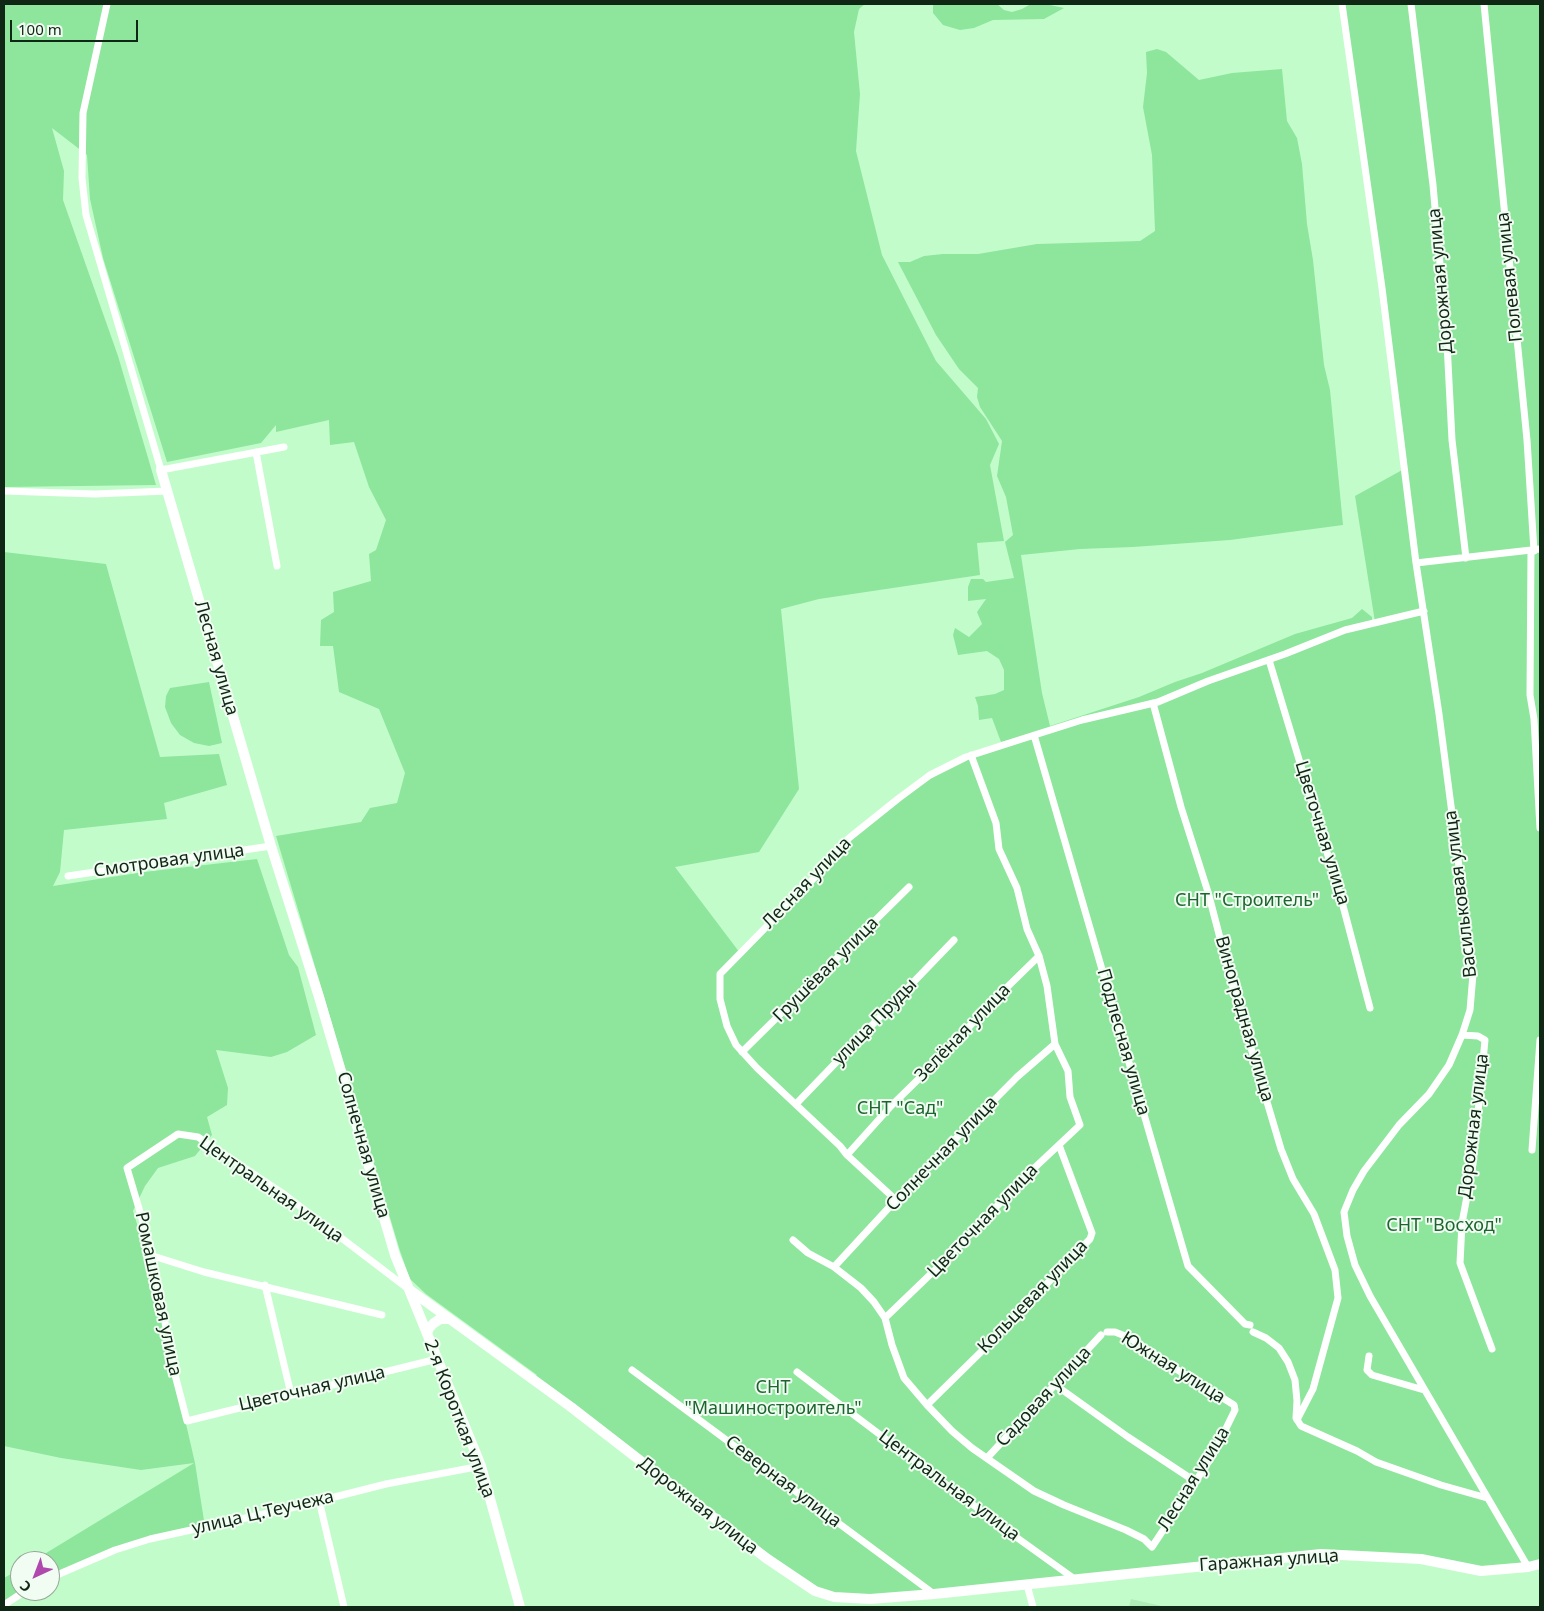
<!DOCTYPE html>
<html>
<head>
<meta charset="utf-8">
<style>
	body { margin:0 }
	#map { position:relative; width:1544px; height:1611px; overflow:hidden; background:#c3fccb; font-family:"Noto Sans",sans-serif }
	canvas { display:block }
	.frame { position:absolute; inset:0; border:5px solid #112715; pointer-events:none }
	.north { position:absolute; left:10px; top:1551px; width:50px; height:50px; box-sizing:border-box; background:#f1fcf2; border:1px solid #97a79a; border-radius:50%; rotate:223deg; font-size:14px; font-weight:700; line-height:20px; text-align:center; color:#112715 }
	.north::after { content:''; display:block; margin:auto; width:18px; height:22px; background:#af49ad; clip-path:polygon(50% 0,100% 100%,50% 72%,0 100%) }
	.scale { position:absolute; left:10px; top:20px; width:128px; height:22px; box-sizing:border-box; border:2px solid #112715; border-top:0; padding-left:6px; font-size:15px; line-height:18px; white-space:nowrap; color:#112715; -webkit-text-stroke:4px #f1fcf2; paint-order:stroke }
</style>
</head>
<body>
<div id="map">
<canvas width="1544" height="1611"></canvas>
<div class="frame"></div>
<div class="north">С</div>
<div class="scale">100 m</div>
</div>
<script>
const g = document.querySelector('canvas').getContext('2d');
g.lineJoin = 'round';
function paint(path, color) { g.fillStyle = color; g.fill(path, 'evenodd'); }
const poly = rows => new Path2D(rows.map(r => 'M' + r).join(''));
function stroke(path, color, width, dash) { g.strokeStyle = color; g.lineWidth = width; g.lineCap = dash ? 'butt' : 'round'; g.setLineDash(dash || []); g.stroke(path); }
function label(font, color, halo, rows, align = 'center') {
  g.font = font + ' "Noto Sans",sans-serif'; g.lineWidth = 4; g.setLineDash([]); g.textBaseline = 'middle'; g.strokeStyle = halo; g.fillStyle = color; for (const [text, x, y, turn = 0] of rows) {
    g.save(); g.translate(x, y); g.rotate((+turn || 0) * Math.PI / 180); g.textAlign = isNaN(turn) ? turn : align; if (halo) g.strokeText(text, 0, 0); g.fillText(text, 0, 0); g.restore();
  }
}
paint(poly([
	[1131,1599,1166,1607,1129,1607]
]), '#b0eeb9');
paint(poly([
	[4,4,865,4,859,9,854,32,860,94,856,151,882,255,936,361,986,419,999,444,990,465,1004,541,977,543,980,575,819,599,781,609,799,789,759,852,675,867,740,953,849,838,899,798,966,757,1022,739,1158,702,1375,622,1355,496,1404,469,1342,4,1540,4,1540,1564,1505,1570,1421,1559,1321,1554,934,1594,823,1594,532,1378,537,1375,426,1294,410,1279,400,1251,276,836,361,822,370,808,397,803,405,773,379,709,339,692,333,646,320,646,321,620,334,612,333,592,371,581,369,554,376,550,386,520,369,487,354,442,330,445,329,420,276,432,276,425,261,443,167,462,103,258,90,199,87,155,52,128,64,171,63,200,118,356,156,485,4,487],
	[933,4,997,4,1004,10,1012,12,1022,9,1029,5,1037,4,1050,5,1064,8,1044,19,993,20,974,28,960,30,943,25,933,13],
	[1157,49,1166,52,1199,80,1232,73,1282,69,1287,121,1297,138,1302,164,1307,224,1313,260,1324,365,1330,390,1343,525,1230,540,1133,547,1080,549,1021,555,1042,693,1050,726,1139,697,1175,682,1202,673,1295,634,1352,618,1362,609,1372,617,1372,621,1157,700,1001,742,992,718,979,720,978,706,975,697,995,694,1004,690,1004,670,999,659,987,651,958,655,953,635,955,628,969,637,982,624,977,612,986,599,968,601,968,587,971,579,983,579,986,582,1014,578,1005,542,1013,535,1006,497,997,476,1002,441,980,407,977,397,978,388,959,369,936,335,898,262,910,262,924,256,943,254,978,254,1037,244,1140,241,1155,231,1152,155,1143,107,1147,73,1146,52],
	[4,552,106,564,160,757,219,754,227,785,164,803,167,819,64,830,60,872,53,886,144,872,257,859,289,955,298,967,316,1035,287,1052,271,1057,216,1050,228,1088,227,1105,207,1117,212,1135,195,1156,158,1168,145,1186,133,1211,148,1259,195,1463,205,1527,150,1539,50,1578,50,1561,33,1561,194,1463,141,1470,61,1458,4,1446],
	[209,682,222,743,209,746,194,743,180,735,171,723,165,707,166,696,170,688],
	[20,1569,20,1591,4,1605,4,1578]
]), '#8de69c');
stroke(poly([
	[107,4,83,113,82,178,86,215,161,470,284,447],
	[1342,4,1382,288,1416,563,1439,714,1473,974,1470,1010,1462,1035,1449,1065,1429,1094,1399,1125,1364,1171,1353,1190,1344,1212,1347,1236,1355,1265,1370,1296,1528,1567],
	[1411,4,1433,185,1447,343,1452,440,1466,558],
	[1484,4,1527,440,1534,551],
	[256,452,277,566],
	[4,491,95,494,167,491],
	[1531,551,1530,695,1534,719,1540,828],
	[1416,563,1540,549],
	[1269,660,1342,902,1370,1008],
	[1153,703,1181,807,1208,892,1232,984,1281,1149,1293,1179,1314,1214,1335,1270,1338,1298,1313,1389,1297,1420],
	[1034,735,1188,1266,1245,1324,1250,1325],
	[68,876,271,846],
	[1462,1035,1478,1036,1485,1040,1473,1164,1462,1223,1460,1263,1492,1349],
	[742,1052,909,887],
	[796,1104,954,940],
	[1532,1150,1540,1040],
	[847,1155,891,1106,937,1061,995,999,1039,956],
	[897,1201,847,1155,840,1146,757,1068,736,1045,727,1026,720,999,720,974,822,870,849,838,899,798,930,775,966,757,1022,739,1082,720,1158,702,1208,681,1285,654,1345,630,1424,611],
	[793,1240,808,1253,834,1267,861,1288,874,1302,885,1318,892,1345,904,1378,927,1405,952,1431,972,1448,1034,1491,1064,1505,1126,1530,1144,1539,1152,1547,1213,1455,1235,1410,1234,1405,1176,1369,1130,1338,1115,1332,1107,1332],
	[153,1256,204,1272,382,1315],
	[834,1267,907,1188,1017,1077,1055,1044],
	[265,1285,291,1394],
	[407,1288,285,1195,198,1137,178,1134,127,1168,153,1256,173,1367,187,1421,437,1359],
	[885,1318,937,1268,1029,1173,1080,1125,1070,1097,1068,1071,1055,1044,1047,986,1039,956,1027,929,1017,888,999,849,996,823,971,755],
	[1253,1332,1266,1338,1279,1348,1288,1362,1295,1380,1297,1401,1296,1418,1301,1426,1357,1451,1376,1462,1441,1485,1487,1498],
	[1369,1356,1367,1370,1372,1375,1424,1390],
	[632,1370,934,1594],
	[797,1372,1009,1532,1076,1580],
	[1054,1384,1128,1437,1196,1482],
	[927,1405,988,1345,1090,1239,1092,1233,1059,1145],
	[987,1458,1101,1335],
	[319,1500,344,1607],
	[50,1578,115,1550,150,1539,291,1508,386,1484,481,1466],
	[1027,1585,1033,1607],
	[4,1605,25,1591]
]), '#fff', 7);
stroke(poly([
	[161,470,271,846,319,997,395,1255,481,1466,520,1607],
	[410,1290,571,1407,766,1558,815,1591,834,1597,870,1599,934,1594,1321,1554,1421,1559,1481,1571,1528,1567,1540,1564],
	[427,1334,429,1328,434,1323,440,1319,450,1319]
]), '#fff', 10);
label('18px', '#112715', '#f1fcf2', [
	["Полевая улица",1510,277,-96],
	["Дорожная улица",1441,281,-95],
	["Лесная улица",216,658,74],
	["Цветочная улица",1322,833,73],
	["Смотровая улица",169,861,-8],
	["Лесная улица",807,883,-46],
	["Васильковая улица",1461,894,-97],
	["Грушёвая улица",826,970,-45],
	["Виноградная улица",1244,1019,74],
	["улица Пруды",875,1022,-46],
	["Зелёная улица",963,1033,-46],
	["Подлесная улица",1123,1042,74],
	["Дорожная улица",1474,1126,-83],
	["Солнечная улица",363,1145,74],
	["Солнечная улица",942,1154,-46],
	["Центральная улица",271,1190,35],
	["Цветочная улица",983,1221,-46],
	["Ромашковая улица",158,1294,78],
	["Кольцевая улица",1033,1297,-46],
	["Южная улица",1173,1368,32],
	["Цветочная улица",312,1389,-13],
	["Садовая улица",1044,1397,-47],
	["2-я Короткая улица",459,1419,69],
	["Лесная улица",1194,1479,-58],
	["Северная улица",783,1482,37],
	["Центральная улица",949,1486,37],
	["Дорожная улица",698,1506,38],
	["улица Ц.Теучежа",263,1513,-13],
	["Гаражная улица",1269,1561,-4]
]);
label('18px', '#1c652f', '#f1fcf2', [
	["СНТ \"Строитель\"",1247,901],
	["СНТ \"Сад\"",900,1109],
	["СНТ \"Восход\"",1444,1226],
	["СНТ",773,1388],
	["\"Машиностроитель\"",773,1409]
]);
</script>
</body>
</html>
